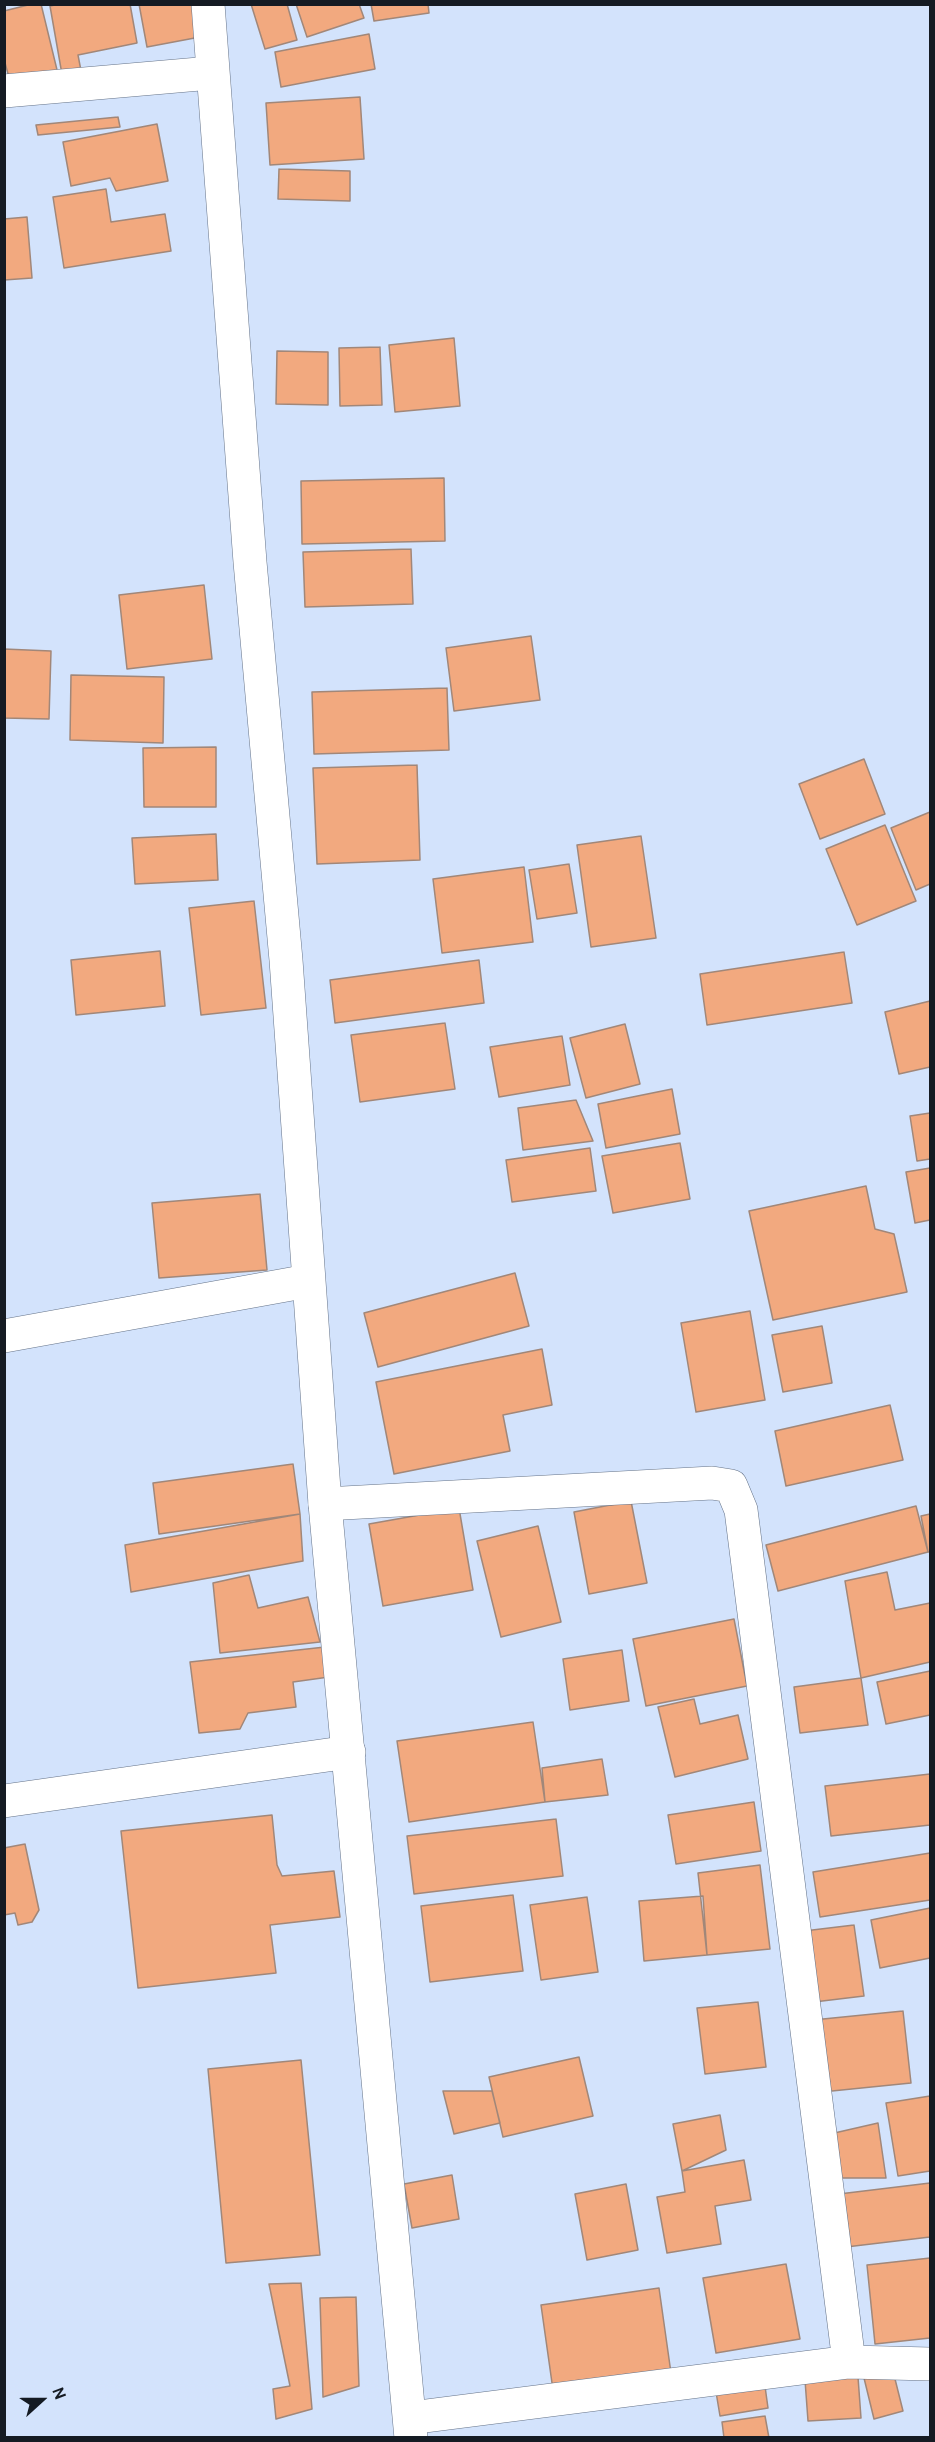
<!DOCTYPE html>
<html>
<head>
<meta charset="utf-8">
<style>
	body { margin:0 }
	#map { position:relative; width:935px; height:2442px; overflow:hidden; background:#d3e3fc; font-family:Cabin,sans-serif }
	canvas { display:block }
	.frame { position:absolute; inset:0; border:6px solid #151b23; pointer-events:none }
	.north { position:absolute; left:12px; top:2370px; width:60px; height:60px; -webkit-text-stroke:4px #d3e3fc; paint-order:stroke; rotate:69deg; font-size:16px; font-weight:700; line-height:24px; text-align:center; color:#151b23 }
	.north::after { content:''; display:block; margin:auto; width:21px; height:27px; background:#151b23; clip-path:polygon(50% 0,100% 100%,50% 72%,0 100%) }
</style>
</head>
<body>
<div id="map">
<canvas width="935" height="2442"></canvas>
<div class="frame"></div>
<div class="north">N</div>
</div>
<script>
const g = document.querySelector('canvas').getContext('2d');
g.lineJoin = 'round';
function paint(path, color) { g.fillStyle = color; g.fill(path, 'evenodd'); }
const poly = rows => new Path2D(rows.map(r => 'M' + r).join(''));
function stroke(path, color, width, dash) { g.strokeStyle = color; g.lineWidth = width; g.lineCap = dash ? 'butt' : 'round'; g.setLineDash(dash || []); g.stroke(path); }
const building = poly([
	[32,4,41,4,58,74,11,85,4,59,4,11,32,4],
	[60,4,130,4,137,43,78,55,82,76,63,80,50,6,60,4],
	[139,4,194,4,200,37,147,47,139,4],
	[251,4,287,4,297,40,265,49,251,4],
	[296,4,359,4,364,18,307,37,296,4],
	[371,4,428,4,429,13,374,21,371,4],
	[369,34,375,69,281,87,275,52,369,34],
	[360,97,364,159,270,165,266,103,360,97],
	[118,117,120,127,38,135,36,125,118,117],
	[157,124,168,181,116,191,110,178,71,186,63,142,157,124],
	[279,169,350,171,350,201,278,199,279,169],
	[106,189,111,222,165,214,171,251,64,268,53,197,106,189],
	[27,217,32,278,4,280,4,219,27,217],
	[454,338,460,406,395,412,389,345,454,338],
	[380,347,382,405,340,406,339,348,380,347],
	[277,351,328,352,328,405,276,404,277,351],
	[444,478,445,541,302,544,301,481,444,478],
	[411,549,413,604,305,607,303,552,411,549],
	[204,585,212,659,127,669,119,595,204,585],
	[531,636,540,700,454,711,446,648,531,636],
	[4,649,51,651,49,719,4,718,4,649],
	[71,675,164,677,163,743,70,740,71,675],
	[447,688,449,750,314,754,312,692,447,688],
	[216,747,216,807,144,807,143,748,216,747],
	[864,759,885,814,820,839,799,784,864,759],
	[417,765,420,860,317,864,313,768,417,765],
	[930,812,930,884,916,890,891,828,930,812],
	[885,825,916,901,857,925,826,849,885,825],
	[216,834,218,880,135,884,132,838,216,834],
	[641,836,656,938,591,947,577,845,641,836],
	[569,864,577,913,537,919,529,870,569,864],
	[524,867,533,942,442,953,433,879,524,867],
	[254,901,266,1008,201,1015,189,908,254,901],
	[160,951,165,1006,76,1015,71,960,160,951],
	[844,952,852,1003,707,1025,700,974,844,952],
	[479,960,484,1003,335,1023,330,980,479,960],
	[930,1001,930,1067,899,1074,885,1012,930,1001],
	[445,1023,455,1089,360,1102,351,1035,445,1023],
	[625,1024,640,1084,586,1098,570,1038,625,1024],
	[562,1036,570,1085,499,1097,490,1047,562,1036],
	[672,1089,680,1134,606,1148,598,1104,672,1089],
	[576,1100,593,1141,523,1150,518,1108,576,1100],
	[930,1113,930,1159,917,1161,910,1116,930,1113],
	[680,1143,690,1199,613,1213,602,1156,680,1143],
	[590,1148,596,1191,512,1202,506,1160,590,1148],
	[930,1168,930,1220,915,1223,906,1172,930,1168],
	[866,1186,875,1229,894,1234,907,1292,773,1320,749,1211,866,1186],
	[260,1194,267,1270,159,1278,152,1203,260,1194],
	[515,1273,529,1326,378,1367,364,1313,515,1273],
	[750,1311,765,1400,696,1412,681,1323,750,1311],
	[822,1326,832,1383,783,1392,772,1335,822,1326],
	[542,1349,552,1405,503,1415,510,1451,394,1474,376,1382,542,1349],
	[890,1405,903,1460,786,1486,775,1431,890,1405],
	[293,1464,300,1514,159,1534,153,1483,293,1464],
	[631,1501,647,1583,589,1594,574,1512,631,1501],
	[916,1506,928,1552,778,1591,766,1545,916,1506],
	[459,1508,473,1590,383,1606,369,1524,459,1508],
	[300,1514,303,1561,131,1592,125,1545,300,1514],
	[930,1514,930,1552,928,1552,921,1516,930,1514],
	[538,1526,561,1622,501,1637,477,1541,538,1526],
	[887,1572,895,1610,930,1603,930,1662,861,1678,845,1581,887,1572],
	[249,1575,258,1608,308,1597,320,1642,220,1653,213,1583,249,1575],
	[734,1619,747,1686,646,1706,633,1639,734,1619],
	[325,1647,329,1677,293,1682,296,1707,248,1713,240,1729,199,1733,190,1662,325,1647],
	[622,1650,629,1701,570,1710,563,1659,622,1650],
	[930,1671,930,1715,886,1724,877,1682,930,1671],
	[861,1678,868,1725,800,1733,794,1687,861,1678],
	[694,1699,700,1724,738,1715,748,1759,675,1777,658,1707,694,1699],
	[533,1722,545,1802,409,1822,397,1741,533,1722],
	[602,1759,608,1795,545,1802,542,1768,602,1759],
	[930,1774,930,1825,831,1836,825,1786,930,1774],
	[754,1802,761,1851,676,1864,668,1815,754,1802],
	[272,1815,277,1865,282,1876,334,1871,340,1917,270,1925,276,1973,138,1988,121,1831,272,1815],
	[556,1819,563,1876,414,1894,407,1836,556,1819],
	[25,1844,39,1910,32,1922,18,1925,15,1913,4,1915,4,1848,25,1844],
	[930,1853,930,1900,820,1917,813,1872,930,1853],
	[760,1865,770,1949,707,1955,698,1873,760,1865],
	[513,1895,523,1971,430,1982,421,1906,513,1895],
	[703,1896,707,1955,644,1961,639,1901,703,1896],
	[587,1897,598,1972,541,1980,530,1905,587,1897],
	[930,1908,930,1958,880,1968,871,1920,930,1908],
	[854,1925,864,1996,814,2002,804,1931,854,1925],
	[758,2002,766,2067,705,2074,697,2008,758,2002],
	[903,2011,911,2083,822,2092,813,2020,903,2011],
	[579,2057,593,2116,503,2137,489,2077,579,2057],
	[301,2060,320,2255,226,2263,208,2069,301,2060],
	[443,2091,492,2091,500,2123,454,2134,443,2091],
	[930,2096,930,2171,898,2176,886,2103,930,2096],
	[720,2115,726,2150,682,2171,673,2124,720,2115],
	[878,2123,886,2178,839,2178,830,2134,878,2123],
	[744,2160,751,2200,715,2206,721,2244,667,2253,657,2197,685,2192,682,2171,744,2160],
	[452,2175,459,2219,412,2228,404,2184,452,2175],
	[930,2183,930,2237,846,2247,839,2194,930,2183],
	[626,2184,638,2250,587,2260,575,2194,626,2184],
	[930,2258,930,2338,875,2344,867,2265,930,2258],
	[786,2264,800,2339,716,2353,703,2278,786,2264],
	[301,2283,312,2409,276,2419,273,2389,290,2386,269,2284,301,2283],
	[659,2288,671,2373,553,2390,541,2305,659,2288],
	[356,2297,359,2386,323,2397,320,2298,356,2297],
	[893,2371,903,2411,874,2419,864,2378,893,2371],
	[858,2377,861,2418,808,2421,805,2380,858,2377],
	[764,2379,768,2408,720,2416,715,2386,764,2379],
	[765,2416,769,2438,724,2438,722,2422,765,2416]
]);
paint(building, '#f2a97f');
stroke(building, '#a18779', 1.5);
const minor = poly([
	[4,91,211,73],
	[4,1336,308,1281],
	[325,1504,712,1483,731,1486,741,1510,849,2362,410,2418],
	[4,1801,349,1752],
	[849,2362,930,2364]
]);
const tertiary = poly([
	[208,4,250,562,286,960,325,1504,411,2438]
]);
stroke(minor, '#657388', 34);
stroke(tertiary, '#657388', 34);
stroke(minor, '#fff', 33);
stroke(tertiary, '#fff', 33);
</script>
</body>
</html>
